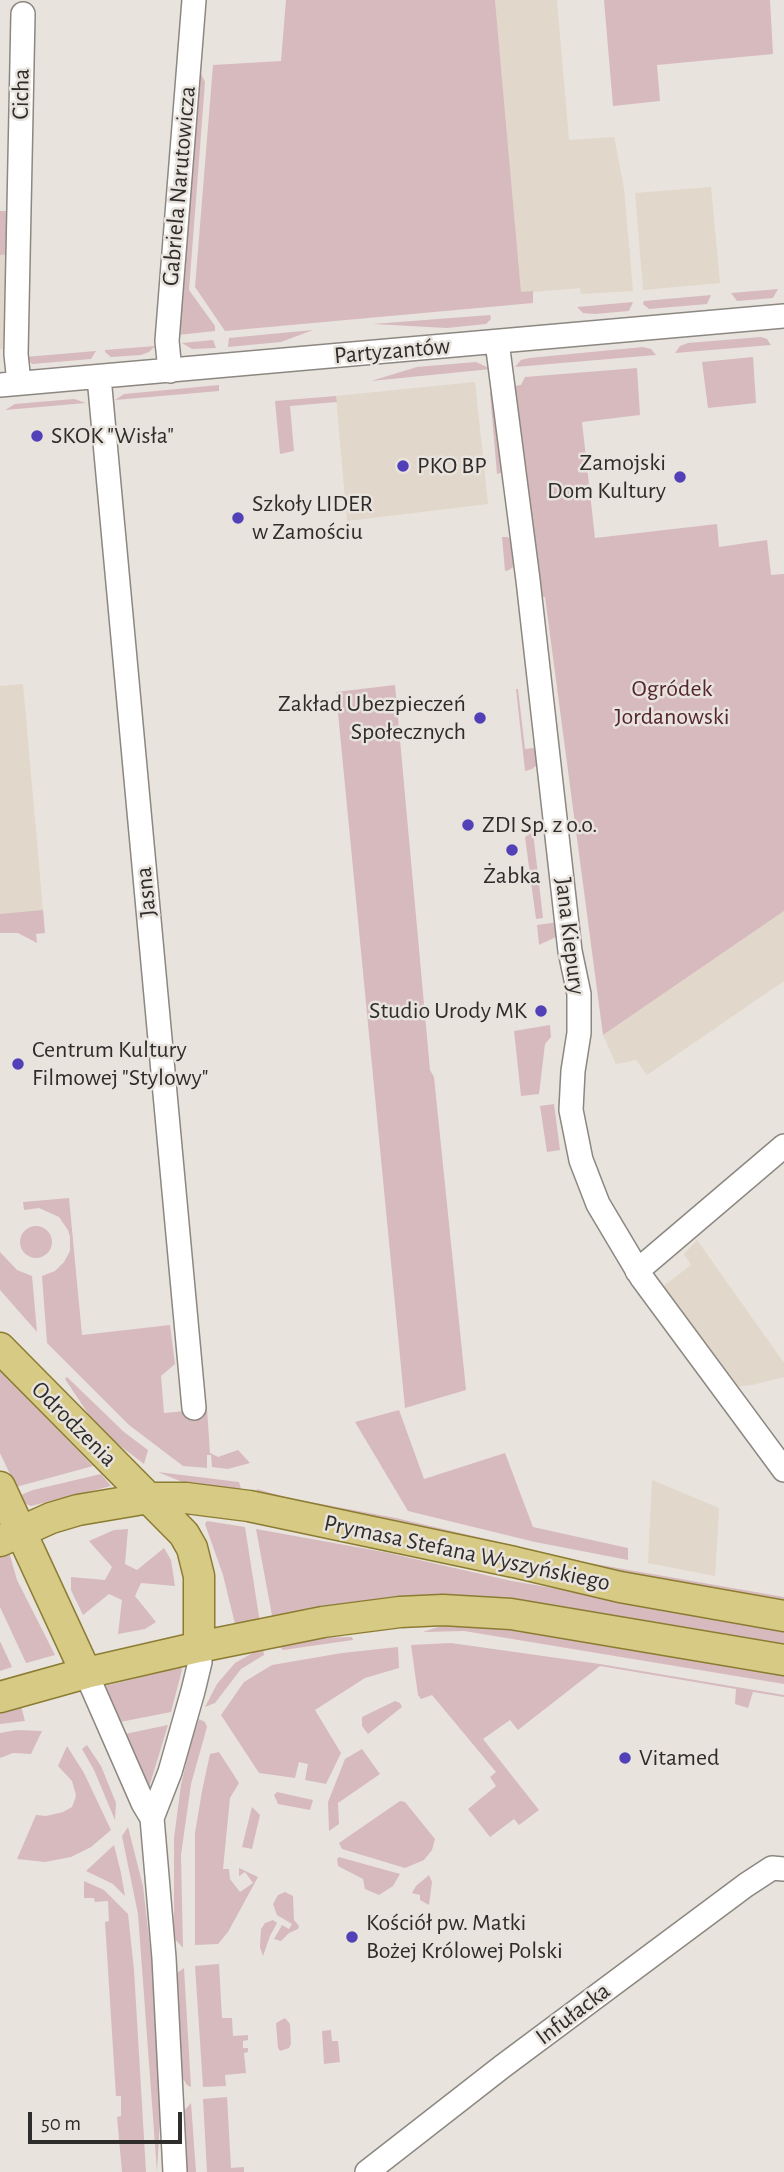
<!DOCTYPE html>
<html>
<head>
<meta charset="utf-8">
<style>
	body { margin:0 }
	#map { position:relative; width:784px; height:2172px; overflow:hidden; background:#e9e3dd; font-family:"Alegreya Sans",sans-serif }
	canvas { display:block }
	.scale { position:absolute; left:28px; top:2112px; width:154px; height:32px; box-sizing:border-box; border:4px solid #2f2d2b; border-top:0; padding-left:9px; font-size:21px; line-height:24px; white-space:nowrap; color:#2f2d2b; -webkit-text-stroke:5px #e9e3dd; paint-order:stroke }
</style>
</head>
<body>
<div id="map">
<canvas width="784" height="2172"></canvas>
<div class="scale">50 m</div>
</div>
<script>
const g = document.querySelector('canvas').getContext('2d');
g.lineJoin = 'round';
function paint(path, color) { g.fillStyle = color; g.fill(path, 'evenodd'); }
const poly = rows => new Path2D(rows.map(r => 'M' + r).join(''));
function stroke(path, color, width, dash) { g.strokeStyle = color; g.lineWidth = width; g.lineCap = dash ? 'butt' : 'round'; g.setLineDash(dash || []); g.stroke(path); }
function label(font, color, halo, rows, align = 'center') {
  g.font = font + ' "Alegreya Sans",sans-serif'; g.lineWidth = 5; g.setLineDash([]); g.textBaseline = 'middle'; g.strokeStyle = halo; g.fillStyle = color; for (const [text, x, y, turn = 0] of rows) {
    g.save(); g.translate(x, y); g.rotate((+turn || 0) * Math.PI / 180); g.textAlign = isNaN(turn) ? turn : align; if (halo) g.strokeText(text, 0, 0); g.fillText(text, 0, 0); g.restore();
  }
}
paint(poly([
	[495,0,557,0,569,140,614,137,624,188,633,291,581,294,580,288,521,293],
	[711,187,720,283,643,290,635,193],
	[12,254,12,348,0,349,0,255],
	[475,382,488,504,347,521,336,396],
	[23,684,44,922,0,926,0,686],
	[784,911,784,981,647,1075,636,1060,616,1064,603,1035],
	[697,1240,784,1363,784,1377,752,1385,735,1387,661,1288,691,1265,684,1254],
	[652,1480,719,1508,715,1576,648,1563]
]), '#e1d7cb');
paint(poly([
	[286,0,495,0,521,292,533,291,533,303,225,331,195,287,213,65,281,61],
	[604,0,770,0,773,54,657,65,660,101,613,106],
	[198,67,205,82,189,290,215,326,215,331,178,335],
	[0,211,13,211,12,254,0,255],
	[778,289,773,298,737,301,731,293],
	[711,295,707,304,649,309,643,304,644,301],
	[633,302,629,311,595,314,583,313,577,307],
	[490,315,491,319,486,324,447,328,373,324],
	[313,330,281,342,228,347,229,338],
	[761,337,767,339,771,345,675,353,680,346,688,343],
	[213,340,216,348,192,349,182,343],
	[155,346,149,352,141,355,111,357,105,352,105,350],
	[643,347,651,349,656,355,515,367,521,360,529,358],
	[96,351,91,359,32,364,25,357],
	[753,357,756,403,708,408,702,362],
	[476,362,491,369,371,381,417,367],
	[637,368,640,415,582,422,595,538,717,524,719,547,767,540,771,575,784,574,784,911,603,1035,545,597,541,597,514,386,521,385,525,377],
	[219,385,219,391,115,400,124,394],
	[495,389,503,472,497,474,490,393],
	[336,396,337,402,290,406,294,451,280,454,275,401],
	[74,399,86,403,5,410,15,404],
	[502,537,508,537,514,544,516,565,509,570,505,571],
	[395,685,430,1070,434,1077,466,1390,405,1408,336,692],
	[516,689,518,689,525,749,533,748,539,752,540,763,532,769,525,771],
	[533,832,543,918,536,919,525,837],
	[43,910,45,933,36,934,37,943,18,933,0,933,0,914],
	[559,922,559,932,556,937,539,945,537,925],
	[550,1025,551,1037,545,1044,539,1094,521,1096,514,1031],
	[554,1104,560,1150,547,1152,540,1106],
	[69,1198,82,1335,170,1325,175,1364,161,1376,164,1413,207,1409,210,1453,218,1457,238,1450,250,1463,228,1469,212,1467,211,1455,207,1455,207,1468,183,1466,129,1425,47,1343,42,1276,55,1271,64,1262,70,1251,70,1237,68,1230,59,1217,39,1208,24,1210,23,1202],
	'20 1242a16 16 0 1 1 32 0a16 16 0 1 1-32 0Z',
	[0,1252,17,1270,32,1276,37,1332,0,1290],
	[0,1371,2,1373,93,1466,16,1487,0,1453],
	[67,1377,124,1432,148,1450,144,1464,111,1439,93,1421,65,1379],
	[399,1410,424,1479,505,1453,533,1527,628,1548,628,1560,535,1542,408,1511,355,1422],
	[158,1472,239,1482,242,1492,187,1484],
	[101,1474,111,1486,31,1506,26,1504,21,1495,33,1490],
	[257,1489,289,1498,396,1518,589,1563,784,1597,784,1604,589,1570,256,1494],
	[207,1521,245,1527,260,1623,237,1626,235,1624,223,1575,205,1524],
	[128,1529,125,1564,137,1570,164,1548,171,1560,175,1586,141,1583,135,1596,156,1622,145,1629,118,1634,122,1600,109,1594,83,1615,71,1590,71,1577,105,1580,112,1567,89,1541,114,1530],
	[256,1529,384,1552,512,1581,784,1628,784,1648,661,1627,273,1621],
	[4,1554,10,1555,17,1580,55,1655,26,1663,0,1607,0,1556],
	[468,1622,784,1672,784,1684,464,1631,423,1632,441,1626],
	[352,1637,353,1640,283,1650,276,1643,307,1638],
	[0,1641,12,1667,0,1671],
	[451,1643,600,1664,784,1695,784,1697,753,1692,748,1708,735,1704,736,1689,600,1666,518,1730,510,1720,483,1739,539,1810,519,1825,514,1819,490,1837,468,1809,496,1786,490,1777,496,1772,432,1695,421,1699,418,1695,411,1645],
	[263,1647,264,1655,241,1669,215,1703,205,1707,217,1684,235,1663],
	[398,1647,399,1668,365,1678,315,1710,341,1753,326,1784,305,1780,308,1764,299,1762,295,1778,259,1773,221,1715,244,1682,272,1665,342,1653],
	[181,1667,182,1670,171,1712,115,1723,101,1687],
	[395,1701,400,1703,402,1707,368,1734,362,1726,362,1717],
	[21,1706,25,1721,0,1724,0,1711],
	[199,1719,205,1722,207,1727,191,1784,181,1855,183,1948,174,1938,174,1838,181,1785,192,1738],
	[168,1725,147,1794,120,1735],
	[17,1730,42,1731,31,1754,13,1753,0,1758,0,1733],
	[87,1745,101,1766,116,1803,115,1820,94,1770,82,1749],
	[67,1746,84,1773,111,1830,91,1847,71,1857,45,1862,17,1859,36,1815,46,1816,63,1812,72,1807,75,1799,76,1795,72,1781,58,1766],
	[362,1749,380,1774,338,1803,339,1824,329,1831,328,1802,345,1759],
	[219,1752,239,1783,230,1798,223,1869,229,1869,230,1879,240,1892,253,1883,245,1872,239,1876,239,1868,258,1877,228,1932,218,1944,195,1945,195,1833,202,1791,210,1754],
	[277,1792,313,1800,310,1810,278,1804,274,1795],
	[400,1801,405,1802,435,1839,432,1850,424,1860,405,1868,342,1849,339,1843],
	[252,1807,260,1815,252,1849,242,1847],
	[128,1827,143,1886,154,1981,161,2099,157,2172,138,1914,122,1836],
	[114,1845,121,1873,125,1896,113,1884,86,1871],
	[339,1857,400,1874,393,1886,379,1895,365,1889,363,1879,338,1866,337,1859],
	[429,1875,432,1882,429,1905,420,1900,420,1895,412,1893,416,1886],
	[84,1881,104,1890,128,1914,134,1970,146,2172,122,2172,117,2117,121,2116,121,2096,116,2096,105,1922,109,1921,108,1901,95,1902,94,1898,84,1898],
	[285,1892,293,1896,294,1920,299,1926,298,1929,289,1933,281,1941,274,1939,282,1925,289,1929,292,1924,277,1915,273,1904,278,1895],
	[273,1920,277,1923,270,1936,263,1956,260,1947,261,1929,265,1923],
	[219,1964,222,2018,232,2018,233,2036,248,2035,248,2040,243,2041,243,2048,248,2048,248,2052,244,2053,246,2073,225,2075,226,2086,203,2087,195,1966],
	[184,1968,191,2087,187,2085,182,2077,176,1978,177,1973],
	[285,2018,290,2024,291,2044,289,2048,280,2051,278,2048,276,2023],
	[331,2030,332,2041,338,2041,340,2062,324,2064,322,2031],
	[227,2097,231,2168,244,2167,244,2172,207,2172,203,2099],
	[191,2103,196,2172,187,2172,183,2112]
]), '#d7babd');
const minor = poly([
	[497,342,528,580,570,951,579,994,579,1033,573,1071,571,1110,581,1160,598,1204,642,1278,784,1470],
	[170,371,167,341,194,0],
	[99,377,194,1408],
	[19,383,16,354,23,14],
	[0,385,784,316],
	[637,1271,784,1146],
	[86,1673,143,1803,152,1818],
	[175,2172,164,1958,152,1818,170,1772,193,1691,200,1662,199,1647],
	[367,2172,503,2066,746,1885,772,1868,784,1869]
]);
const major = poly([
	[0,1348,184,1534,192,1548,199,1576,199,1647],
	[0,1487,86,1673],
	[0,1541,51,1518,78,1510,149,1498,186,1498,249,1506,514,1562,620,1587,784,1616],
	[0,1697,86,1673,199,1647,323,1622,400,1612,443,1610,511,1614,784,1660]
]);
stroke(minor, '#8c8781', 26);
stroke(major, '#8b7c31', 33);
stroke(minor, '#fff', 23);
stroke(major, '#d7ca85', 30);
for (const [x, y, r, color] of [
	[37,436,7,"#5140b7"],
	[403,466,7,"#5140b7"],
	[680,477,7,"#5140b7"],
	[238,518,7,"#5140b7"],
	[480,718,7,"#5140b7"],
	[468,825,7,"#5140b7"],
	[512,850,7,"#5140b7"],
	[541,1011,7,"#5140b7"],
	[18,1064,7,"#5140b7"],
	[625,1758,7,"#5140b7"],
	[352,1937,7,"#5140b7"]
]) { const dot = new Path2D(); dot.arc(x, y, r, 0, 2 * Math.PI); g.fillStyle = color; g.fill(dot); stroke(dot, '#e9e3dd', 2.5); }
label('24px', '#2f2d2b', '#e9e3dd', [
	["Cicha",21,94,-89],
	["Gabriela Narutowicza",179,186,-85],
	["Partyzantów",392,351,-5],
	["Jasna",146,892,-96],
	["Jana Kiepury",570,936,83],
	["Odrodzenia",74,1424,45],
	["Prymasa Stefana Wyszyńskiego",467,1553,12],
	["Infułacka",573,2014,-37]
]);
label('24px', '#2f2d2b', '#e9e3dd', [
	["SKOK \"Wisła\"",51,436],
	["Zamojski",666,463,"right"],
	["Dom Kultury",666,491,"right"],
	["PKO BP",417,466],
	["Szkoły LIDER",252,504],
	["w Zamościu",252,532],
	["Zakład Ubezpieczeń",466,704,"right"],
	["Społecznych",466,732,"right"],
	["ZDI Sp. z o.o.",482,825],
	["Żabka",512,876,"center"],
	["Studio Urody MK",527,1011,"right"],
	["Centrum Kultury",32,1050],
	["Filmowej \"Stylowy\"",32,1078],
	["Vitamed",639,1758],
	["Kościół pw. Matki",366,1923],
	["Bożej Królowej Polski",366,1951]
], 'left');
label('24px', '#55252d', '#e9e3dd', [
	["Ogródek",672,689],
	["Jordanowski",672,717]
]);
</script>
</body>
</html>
